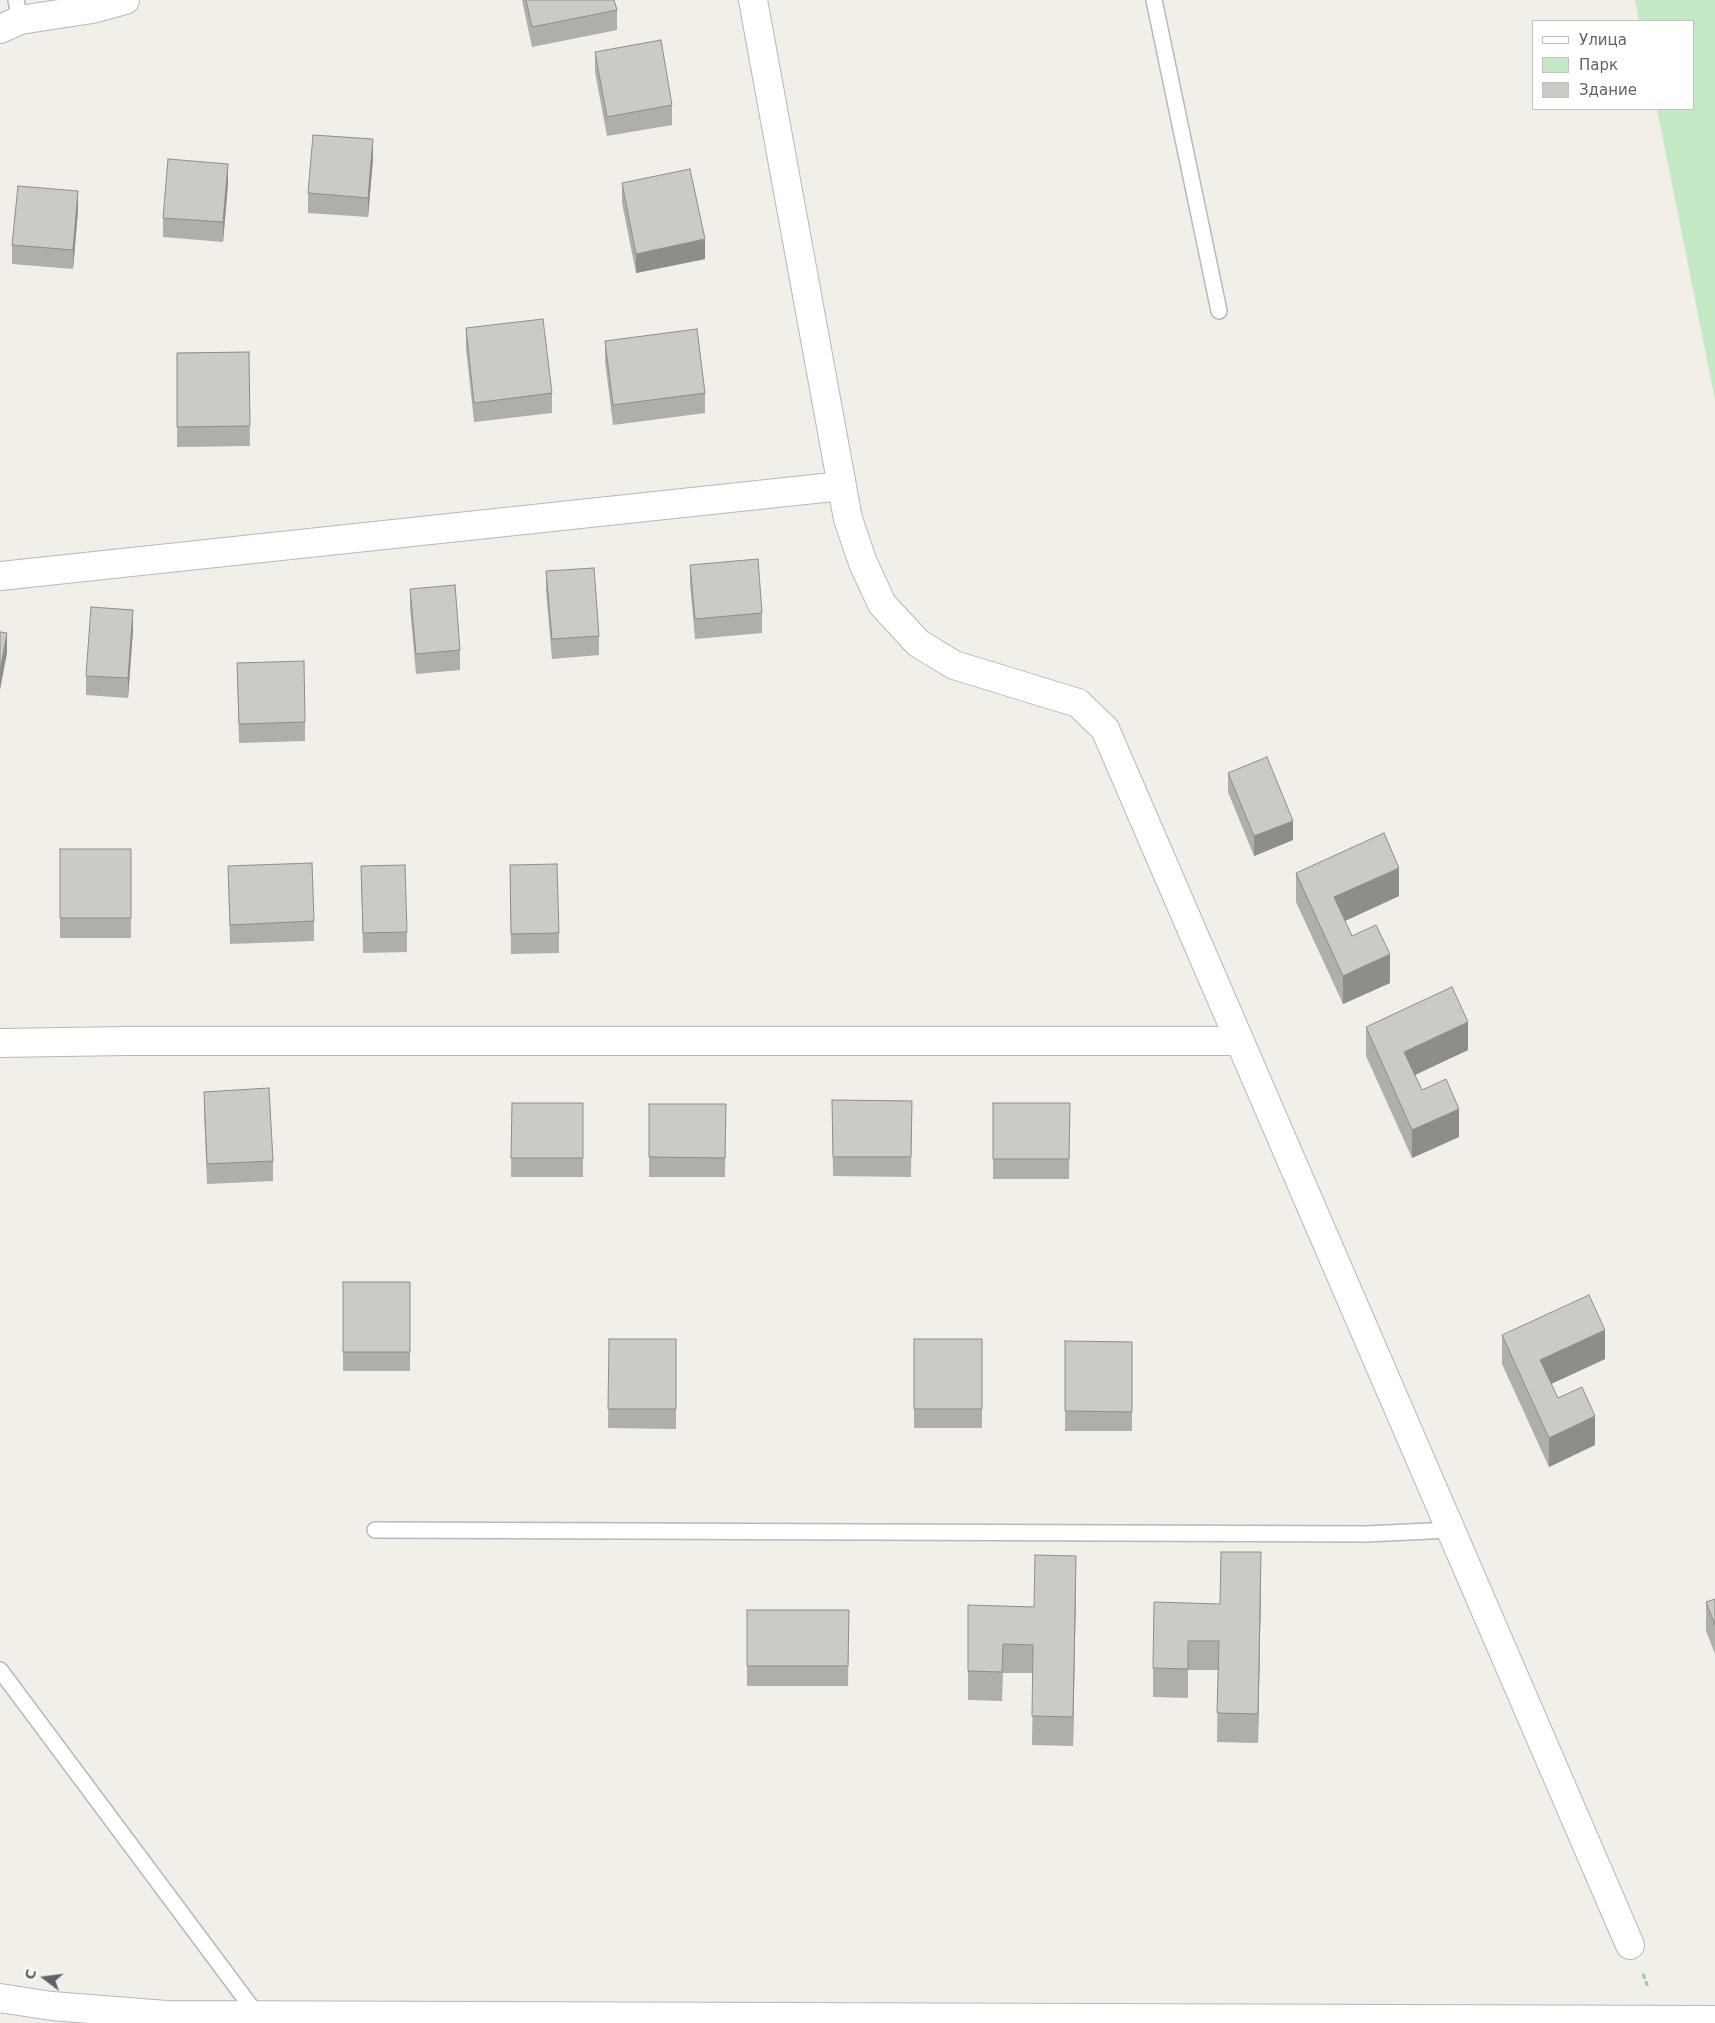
<!DOCTYPE html>
<html>
<head>
<meta charset="utf-8">
<style>
	body { margin:0 }
	#map { position:relative; width:1715px; height:2023px; overflow:hidden; background:#f1efe8; font-family:"DejaVu Sans",sans-serif }
	canvas { display:block }
	.legend { position:absolute; left:1532px; top:20px; width:162px; height:90px; box-sizing:border-box; background:#fff; border:1px solid #bfc1c3; margin:0; padding:6px 9px; list-style:none; font-size:15px; color:#5f6368 }
	.legend li { display:flex; align-items:center; gap:10px; height:25px }
	.legend b { width:25px; border:1px solid #bfc1c3 }
	.north { position:absolute; left:20px; top:1953px; width:50px; height:50px; -webkit-text-stroke:4px #fff; paint-order:stroke; rotate:285deg; font-size:14px; font-weight:700; line-height:20px; text-align:center; color:#5f6368 }
	.north::after { content:''; display:block; margin:auto; width:18px; height:22px; background:#5f6368; clip-path:polygon(50% 0,100% 100%,50% 72%,0 100%) }
</style>
</head>
<body>
<div id="map">
<canvas width="1715" height="2023"></canvas>
<ul class="legend">
<li><b style="height:6px;background:#fff"></b>Улица</li>
<li><b style="height:14px;background:#c5e8c5"></b>Парк</li>
<li><b style="height:14px;background:#cccac5"></b>Здание</li>
</ul>
<div class="north">С</div>
</div>
<script>
const g = document.querySelector('canvas').getContext('2d');
g.lineJoin = 'round';
function paint(path, color) { g.fillStyle = color; g.fill(path, 'evenodd'); }
const poly = rows => new Path2D(rows.map(r => 'M' + r).join(''));
function stroke(path, color, width, dash) { g.strokeStyle = color; g.lineWidth = width; g.lineCap = dash ? 'butt' : 'round'; g.setLineDash(dash || []); g.stroke(path); }
paint(poly([
	[1635,0,1715,0,1715,400,1657,109,1694,109,1694,21,1639,21]
]), '#c5e8c5');
const service = poly([
	[16,0,20,20],
	[1154,0,1219,311],
	[375,1530,1366,1534,1451,1530],
	[0,1670,258,2016]
]);
const minor = poly([
	[753,0,848,519,863,563,882,604,918,643,954,665,1078,703,1105,729,1630,1945],
	[0,29,20,20,92,9,125,0],
	[0,576,842,486],
	[0,1043,126,1041,1240,1041],
	[0,1998,52,2006,166,2015,1715,2020]
]);
stroke(service, '#b5b8bc', 18);
stroke(minor, '#b5b8bc', 30);
stroke(poly([
	[1643,1974,1648,1987]
]), '#9cc7a9', 3, [5, 2.5]);
stroke(service, '#fff', 15);
stroke(minor, '#fff', 28);
paint(poly([
	[522,0,614,0,617,10,617,30,532,47],
	[595,52,672,105,672,125,607,136,595,72],
	[373,159,368,217,308,213,308,193],
	[622,183,705,259,636,273,622,203],
	[228,184,223,242,163,237,163,218],
	[78,211,73,269,12,264,12,245],
	[466,328,552,393,552,413,474,422,466,348],
	[605,341,705,393,705,413,613,425,605,361],
	[249,352,250,446,177,447,177,353],
	[690,565,762,613,762,633,695,639,690,584],
	[546,571,599,636,599,655,552,659,546,591],
	[410,589,460,650,460,670,416,674,410,608],
	[133,630,128,698,86,695,86,676],
	[237,663,305,722,305,741,239,743],
	[1228,773,1293,840,1254,856,1228,792],
	[60,849,131,849,131,938,60,938],
	[510,865,559,933,559,953,511,954],
	[228,866,314,921,314,941,230,944],
	[361,866,407,932,407,952,363,953],
	[1296,873,1399,896,1345,921,1352,936,1390,983,1343,1004,1296,902],
	[1366,1027,1468,1050,1415,1075,1422,1090,1459,1137,1412,1158,1366,1056],
	[204,1092,273,1161,273,1181,207,1184,204,1111],
	[832,1100,912,1101,911,1177,833,1176],
	[512,1103,583,1103,583,1177,511,1177],
	[993,1103,1070,1103,1069,1179,993,1179],
	[649,1104,726,1104,725,1177,649,1177],
	[343,1282,410,1282,410,1371,343,1371],
	[1502,1335,1605,1359,1551,1384,1558,1398,1595,1445,1549,1467,1502,1364],
	[609,1339,676,1339,676,1429,608,1428],
	[914,1339,982,1339,982,1428,914,1428],
	[1065,1341,1132,1342,1132,1431,1065,1431],
	[1261,1581,1258,1743,1217,1742,1218,1670,1188,1670,1188,1698,1153,1697,1153,1668,1220,1604],
	[1076,1584,1073,1746,1032,1745,1033,1673,1003,1673,1002,1701,968,1700,968,1671,1034,1607],
	[1715,1599,1715,1654,1706,1631,1706,1602],
	[747,1610,849,1610,848,1686,747,1686]
]), '#afaea9');
paint(poly([
	[373,139,373,159,368,217,368,198],
	[228,164,228,184,223,242,223,222],
	[78,191,78,211,73,269,73,250],
	[705,239,705,259,636,273,636,254],
	[133,610,133,630,128,698,128,678],
	[7,633,7,653,0,690,0,671],
	[1293,821,1293,840,1254,856,1254,836],
	[1399,868,1399,896,1334,926,1334,897],
	[1390,954,1390,983,1343,1004,1343,976],
	[1468,1022,1468,1050,1404,1080,1404,1052],
	[1459,1109,1459,1137,1412,1158,1412,1130],
	[1605,1330,1605,1359,1540,1389,1540,1360],
	[1595,1416,1595,1445,1549,1467,1549,1438],
	[1261,1552,1261,1581,1258,1743,1258,1714],
	[1076,1556,1076,1584,1073,1746,1073,1717]
]), '#8f8d8a');
const building = poly([
	[526,0,614,0,617,10,532,27,526,0],
	[661,40,672,105,607,117,595,52,661,40],
	[313,135,373,139,368,198,308,193,313,135],
	[168,159,228,164,223,222,163,218,168,159],
	[690,169,705,239,636,254,622,183,690,169],
	[18,186,78,191,73,250,12,245,18,186],
	[543,319,552,393,474,403,466,328,543,319],
	[697,329,705,393,613,405,605,341,697,329],
	[249,352,250,426,177,427,177,353,249,352],
	[758,559,762,613,695,619,690,565,758,559],
	[594,568,599,636,552,639,546,571,594,568],
	[455,585,460,650,416,654,410,589,455,585],
	[91,607,133,610,128,678,86,676,91,607],
	[0,632,7,633,0,671,0,632],
	[304,661,305,722,239,724,237,663,304,661],
	[1267,757,1293,821,1254,836,1228,773,1267,757],
	[1384,833,1399,868,1334,897,1352,936,1376,925,1390,954,1343,976,1296,873,1384,833],
	[60,849,131,849,131,918,60,918,60,849],
	[312,863,314,921,230,925,228,866,312,863],
	[557,864,559,933,511,934,510,865,557,864],
	[405,865,407,932,363,933,361,866,405,865],
	[1452,987,1468,1022,1404,1052,1422,1090,1446,1079,1459,1109,1412,1130,1366,1027,1452,987],
	[269,1088,273,1161,207,1164,204,1092,269,1088],
	[832,1100,912,1101,911,1157,833,1157,832,1100],
	[512,1103,583,1103,583,1158,511,1158,512,1103],
	[993,1103,1070,1103,1069,1159,993,1159,993,1103],
	[649,1104,726,1104,725,1158,649,1157,649,1104],
	[343,1282,410,1282,410,1352,343,1352,343,1282],
	[1589,1295,1605,1330,1540,1360,1558,1398,1582,1387,1595,1416,1549,1438,1502,1335,1589,1295],
	[609,1339,676,1339,676,1409,608,1409,609,1339],
	[914,1339,982,1339,982,1409,914,1409,914,1339],
	[1065,1341,1132,1342,1132,1412,1065,1411,1065,1341],
	[1221,1552,1261,1552,1258,1714,1217,1713,1219,1641,1188,1641,1188,1669,1153,1668,1154,1602,1220,1604,1221,1552],
	[1035,1555,1076,1556,1073,1717,1032,1716,1033,1645,1003,1644,1002,1672,968,1671,968,1605,1034,1607,1035,1555],
	[1715,1599,1715,1625,1706,1602,1715,1599],
	[747,1610,849,1610,848,1666,747,1666,747,1610]
]);
paint(building, '#cccac5');
stroke(building, '#8f8d8a', 1);
</script>
</body>
</html>
